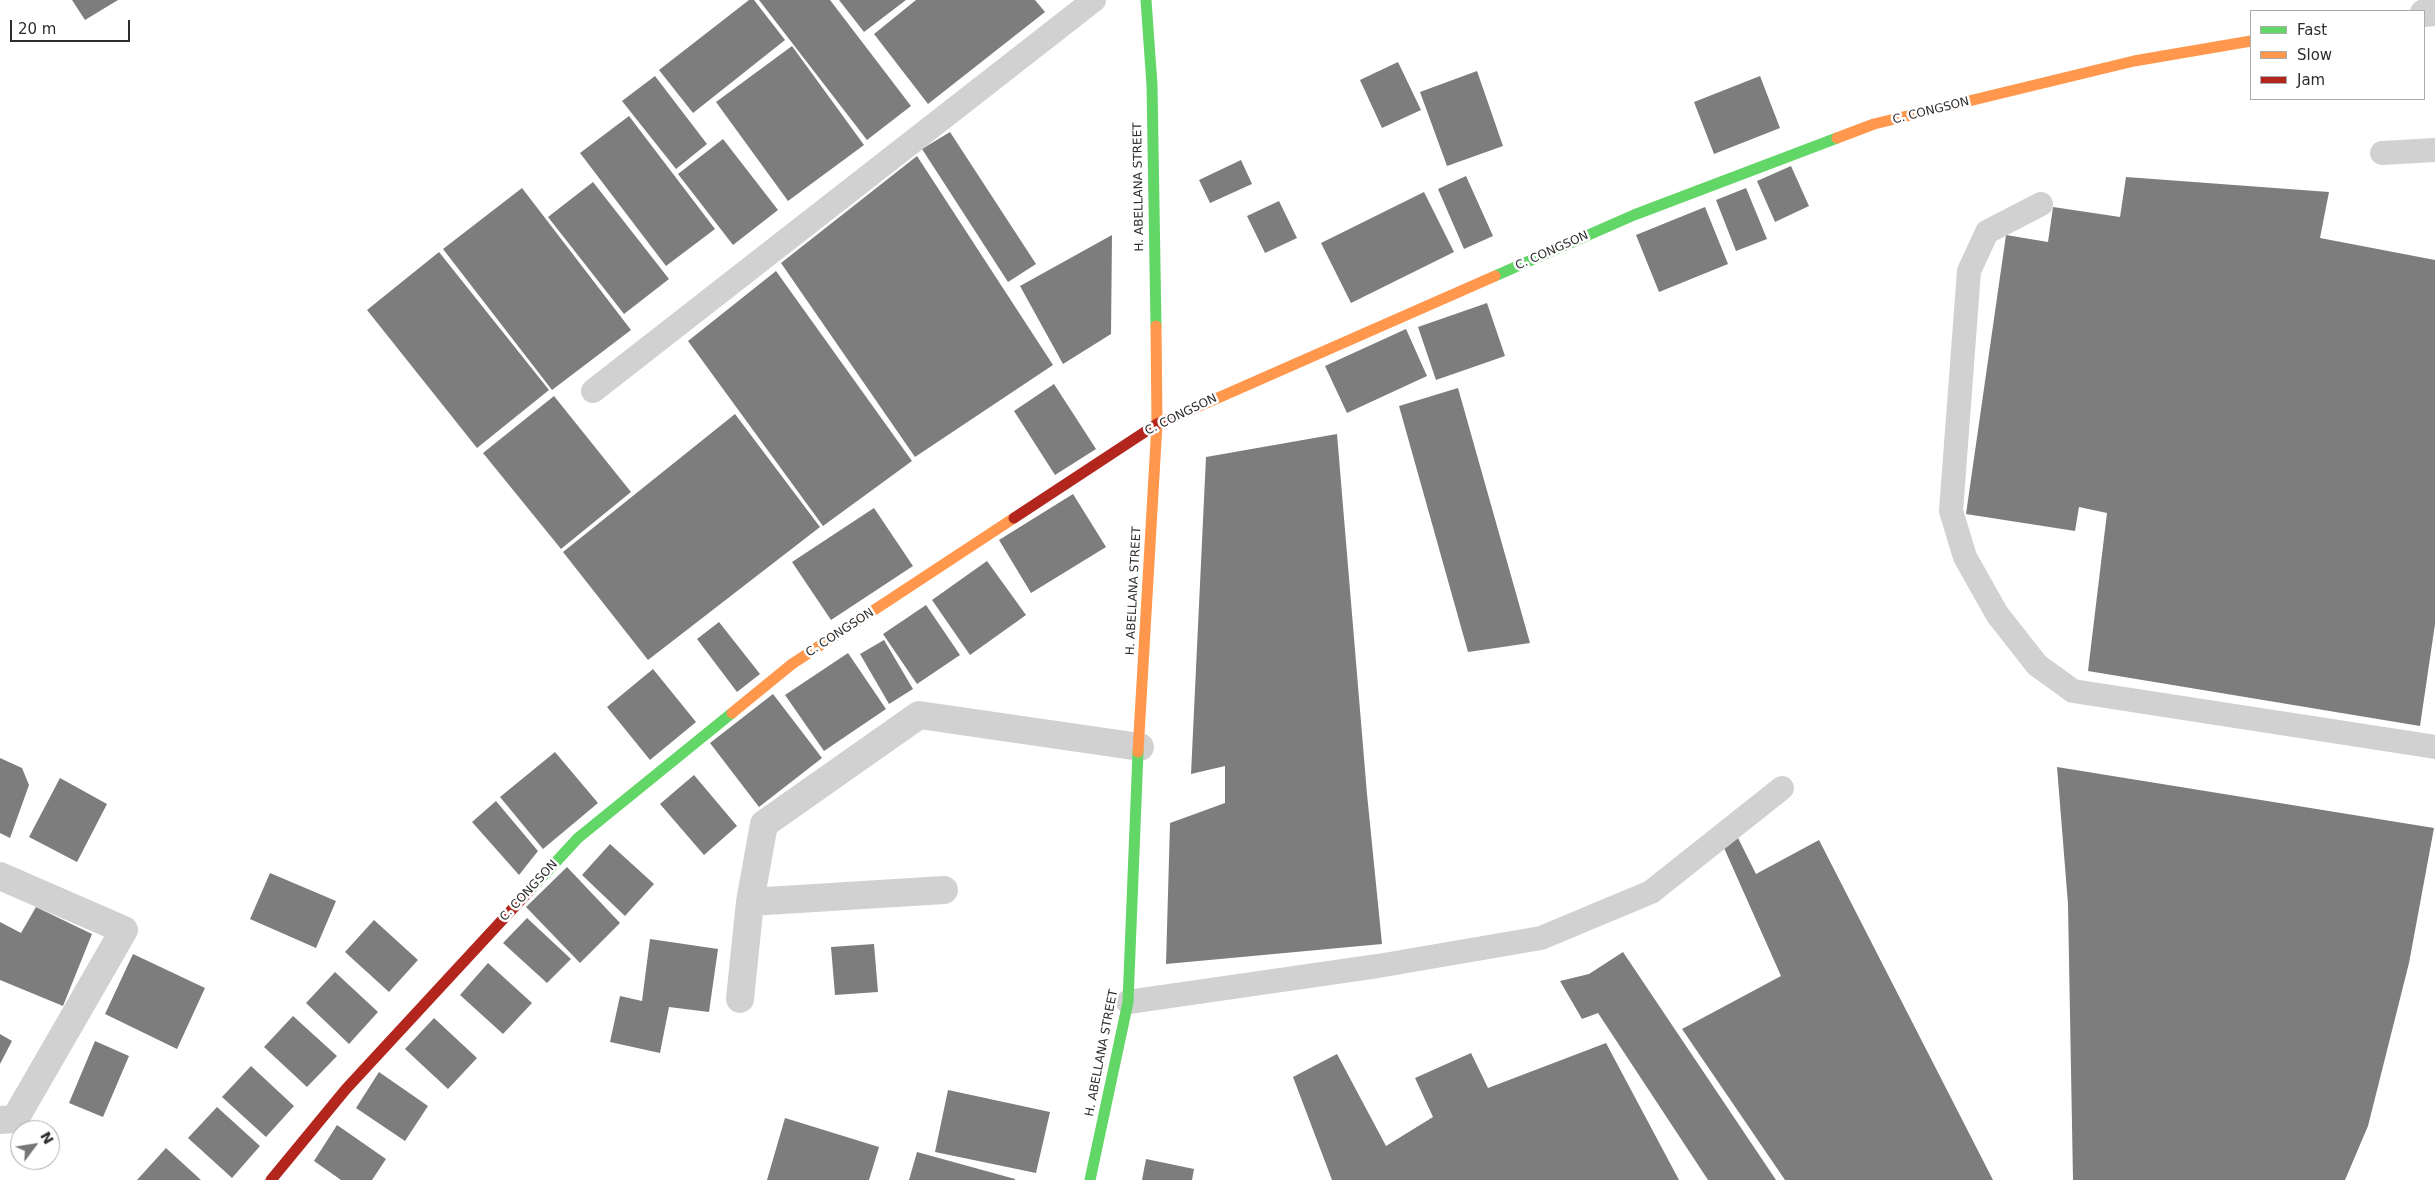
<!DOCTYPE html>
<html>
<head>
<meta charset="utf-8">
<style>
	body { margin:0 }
	#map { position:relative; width:2435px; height:1180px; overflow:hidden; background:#fff; font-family:"DejaVu Sans",sans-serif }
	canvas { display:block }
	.legend { position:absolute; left:2250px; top:10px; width:175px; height:90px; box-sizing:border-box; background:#fff; border:1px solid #ababab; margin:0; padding:6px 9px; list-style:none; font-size:15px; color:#2c2c2c }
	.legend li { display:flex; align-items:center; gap:10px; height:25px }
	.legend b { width:25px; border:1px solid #ababab }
	.north { position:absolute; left:10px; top:1120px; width:50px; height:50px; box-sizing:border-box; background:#fff; border:1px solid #ababab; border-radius:50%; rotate:59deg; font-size:14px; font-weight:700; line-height:20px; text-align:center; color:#2c2c2c }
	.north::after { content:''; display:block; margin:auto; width:18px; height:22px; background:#767676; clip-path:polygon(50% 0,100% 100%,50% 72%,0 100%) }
	.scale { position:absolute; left:10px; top:20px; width:120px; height:22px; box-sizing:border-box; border:2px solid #2c2c2c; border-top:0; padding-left:6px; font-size:15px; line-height:18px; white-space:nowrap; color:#2c2c2c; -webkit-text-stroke:4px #fff; paint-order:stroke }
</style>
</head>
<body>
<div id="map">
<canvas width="2435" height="1180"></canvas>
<ul class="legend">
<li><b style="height:6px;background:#63d668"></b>Fast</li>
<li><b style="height:6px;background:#ff974d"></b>Slow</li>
<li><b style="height:6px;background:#b3261e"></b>Jam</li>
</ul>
<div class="north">N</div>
<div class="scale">20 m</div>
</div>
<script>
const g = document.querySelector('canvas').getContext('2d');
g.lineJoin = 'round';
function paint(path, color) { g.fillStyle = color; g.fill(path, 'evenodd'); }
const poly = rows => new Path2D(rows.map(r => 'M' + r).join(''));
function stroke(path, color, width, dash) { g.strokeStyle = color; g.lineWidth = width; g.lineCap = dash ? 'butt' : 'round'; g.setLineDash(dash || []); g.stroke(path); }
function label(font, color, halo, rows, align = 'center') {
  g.font = font + ' "DejaVu Sans",sans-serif'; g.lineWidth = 5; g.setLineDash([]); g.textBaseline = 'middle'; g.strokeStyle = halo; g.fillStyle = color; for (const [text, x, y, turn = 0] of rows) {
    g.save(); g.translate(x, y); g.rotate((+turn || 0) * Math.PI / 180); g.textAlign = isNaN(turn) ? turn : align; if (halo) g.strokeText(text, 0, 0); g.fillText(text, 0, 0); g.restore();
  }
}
paint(poly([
	[72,0,118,0,85,20],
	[749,0,754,0,785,40,693,113,659,70],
	[759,0,830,0,911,106,867,140],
	[839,0,906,0,864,32],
	[916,0,1035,0,1045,12,928,104,874,34],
	[792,46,864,145,788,201,716,102],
	[1398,62,1421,110,1382,128,1360,80],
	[1477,71,1503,146,1447,166,1420,92],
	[655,76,707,144,676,169,622,101],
	[1760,76,1780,128,1714,154,1694,102],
	[629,116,715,229,666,266,580,153],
	[950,132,1036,264,1008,282,922,149],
	[723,139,778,210,733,245,678,174],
	[917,156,1053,365,915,457,781,263],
	[1241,160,1252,184,1210,203,1199,180],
	[1791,166,1809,206,1775,222,1757,181],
	[1466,176,1493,236,1464,249,1438,189],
	[2126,177,2329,192,2320,238,2435,260,2435,624,2420,726,2088,671,2107,513,2079,507,2075,531,1966,514,2006,235,2048,242,2053,207,2120,217],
	[593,182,669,279,624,314,548,217],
	[522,188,631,330,552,390,443,249],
	[1746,188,1767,239,1736,251,1716,200],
	[1424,192,1454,252,1351,303,1321,243],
	[1279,201,1297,238,1265,253,1247,216],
	[1705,207,1728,264,1659,292,1636,235],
	[1112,235,1111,334,1063,364,1020,286],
	[439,252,549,390,477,448,367,310],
	[776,271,912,461,823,526,688,341],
	[1487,303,1505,356,1436,380,1418,327],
	[1406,329,1427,376,1347,413,1325,366],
	[1054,384,1096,449,1055,475,1014,411],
	[1458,388,1530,643,1468,652,1399,406],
	[554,396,631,492,561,549,483,453],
	[735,414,820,527,648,660,563,552],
	[1337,434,1367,794,1382,944,1166,964,1170,823,1225,803,1225,766,1191,774,1206,457],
	[1073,494,1106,547,1031,593,999,540],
	[874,508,913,566,831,620,792,562],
	[987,561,1026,615,970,655,932,600],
	[926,605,960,655,917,684,883,634],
	[719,622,760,674,737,692,697,639],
	[884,640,913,689,889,704,860,654],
	[848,653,886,709,824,751,785,695],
	[653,669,696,722,650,760,607,707],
	[773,694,822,758,759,807,710,743],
	[555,752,598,803,543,849,500,797],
	[0,758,22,768,29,785,10,838,0,833],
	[2057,767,2434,828,2409,963,2368,1126,2345,1180,2073,1180,2068,904],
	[694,775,737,826,704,855,660,804],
	[60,778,107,804,77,862,29,837],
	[496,801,538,851,519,875,472,822],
	[1738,838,1756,874,1819,840,1993,1180,1785,1180,1682,1029,1781,976,1724,848],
	[610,844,654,884,625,916,582,875],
	[567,867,620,923,580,963,526,907],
	[270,873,336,901,316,948,250,919],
	[36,907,92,934,63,1006,0,980,0,922,21,933],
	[527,918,571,959,547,983,503,943],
	[374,920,418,960,389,992,345,952],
	[650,939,718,949,709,1012,669,1007,660,1053,610,1042,620,996,642,1001],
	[874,944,878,992,835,995,831,947],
	[1623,952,1776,1180,1708,1180,1598,1013,1582,1019,1560,981,1589,974],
	[133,954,205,988,177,1049,105,1014],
	[488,963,532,1003,503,1034,460,995],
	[335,972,378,1012,349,1044,306,1003],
	[293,1016,337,1056,307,1087,264,1047],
	[434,1018,477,1058,448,1089,405,1049],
	[0,1034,12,1041,0,1064],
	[95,1041,129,1056,103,1117,69,1103],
	[1606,1043,1679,1180,1332,1180,1293,1077,1337,1054,1386,1146,1433,1117,1415,1078,1471,1053,1488,1088],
	[251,1066,294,1106,266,1137,222,1097],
	[379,1072,428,1106,405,1141,356,1108],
	[948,1090,1050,1112,1036,1173,935,1152],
	[217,1107,260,1146,232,1178,188,1138],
	[785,1118,879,1147,869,1180,767,1180],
	[337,1125,386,1159,372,1180,341,1180,314,1161],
	[166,1148,201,1180,137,1180],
	[917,1152,1015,1179,1015,1180,909,1180],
	[1146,1159,1194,1169,1192,1180,1142,1180]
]), '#7d7d7d');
stroke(poly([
	[2382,153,2435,150],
	[2041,204,1987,232,1969,271,1951,511,1965,557,1997,614,2037,665,2073,691,2435,747],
	[593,391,1094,0],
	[1128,1002,1378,966,1541,938,1651,892,1782,788]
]), '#d1d1d1', 24);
stroke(poly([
	[2424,13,2435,12],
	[0,876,124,930,15,1119,0,1120],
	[750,902,944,890],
	[740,999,750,902,764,824,919,715,1140,747]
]), '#d1d1d1', 28);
stroke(poly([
	[1146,0,1152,85,1156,326],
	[1495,276,1634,215,1837,138],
	[530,890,578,838,732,713],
	[1090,1180,1128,1002,1138,752]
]), '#63d668', 11);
stroke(poly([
	[1837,138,1874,124,2134,61,2251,41],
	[1186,412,1495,276],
	[732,713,792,664,1014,518],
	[1138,752,1157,424,1156,326]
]), '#ff974d', 11);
stroke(poly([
	[1014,518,1157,424,1186,412],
	[271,1180,346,1089,530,890]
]), '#b3261e', 11);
label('12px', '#2c2c2c', '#fff', [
	["C. CONGSON",1931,111,-14],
	["H. ABELLANA STREET",1139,187,-91],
	["C. CONGSON",1552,251,-24],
	["C. CONGSON",1181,415,-26],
	["H. ABELLANA STREET",1134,591,-87],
	["C. CONGSON",840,633,-33],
	["C. CONGSON",529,891,-47],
	["H. ABELLANA STREET",1102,1053,-79]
]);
</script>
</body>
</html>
